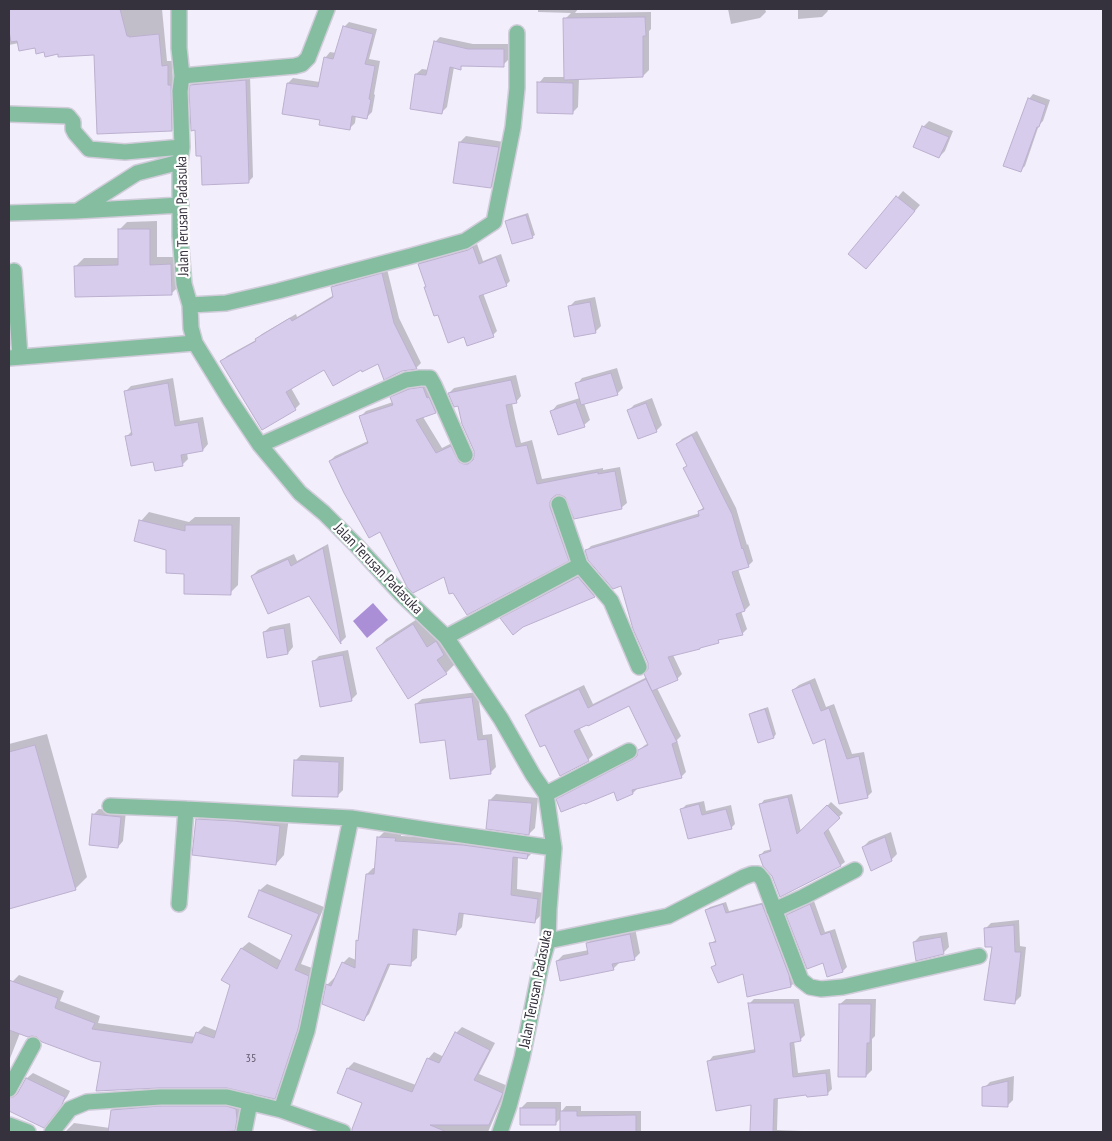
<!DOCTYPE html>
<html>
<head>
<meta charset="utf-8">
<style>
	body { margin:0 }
	#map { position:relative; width:1112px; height:1141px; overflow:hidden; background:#f3eefc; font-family:"PT Sans Narrow",sans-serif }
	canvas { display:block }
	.frame { position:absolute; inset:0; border:10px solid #35313d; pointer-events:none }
</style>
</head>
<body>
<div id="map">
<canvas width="1112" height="1141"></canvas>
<div class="frame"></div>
</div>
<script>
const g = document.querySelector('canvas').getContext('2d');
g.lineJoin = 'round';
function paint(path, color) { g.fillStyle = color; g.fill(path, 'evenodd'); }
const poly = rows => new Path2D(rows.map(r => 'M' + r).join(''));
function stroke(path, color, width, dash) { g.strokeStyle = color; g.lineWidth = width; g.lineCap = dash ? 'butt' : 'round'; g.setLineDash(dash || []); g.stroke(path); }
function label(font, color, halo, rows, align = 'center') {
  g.font = font + ' "PT Sans Narrow",sans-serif'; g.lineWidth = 4.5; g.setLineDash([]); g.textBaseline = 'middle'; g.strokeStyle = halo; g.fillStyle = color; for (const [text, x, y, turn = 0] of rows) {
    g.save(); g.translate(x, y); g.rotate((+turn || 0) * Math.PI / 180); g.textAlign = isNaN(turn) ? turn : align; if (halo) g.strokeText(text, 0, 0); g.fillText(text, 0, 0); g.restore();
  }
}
paint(poly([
	[373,603,388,620,367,638,353,621]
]), '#ab8fd6');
paint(poly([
	[9,9,162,9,167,61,172,61,173,81,176,80,177,125,172,130,95,54,45,51,36,47,19,43,9,45],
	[538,9,578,9,575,13,651,12,651,29,649,31,649,70,643,76,579,78,578,107,572,113,539,83,544,77,566,77,565,19,571,13,538,12],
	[728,9,765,9,766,12,760,18,731,24],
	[798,9,827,9,828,11,822,17,798,19],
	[349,22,377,29,369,59,380,61,374,94,375,95,372,112,367,117,356,115,355,123,350,128,321,119,288,83,293,78,320,82,325,58,330,52,336,53,344,27],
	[440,37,473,44,509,44,508,60,503,65,463,65,460,68,454,67,447,107,442,112,416,74,422,69,429,70,435,42],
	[250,75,253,177,248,182,202,155,196,129,191,85,197,80],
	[1033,94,1050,100,1043,121,1039,125,1025,166,1021,170,1029,99],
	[929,121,953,131,945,151,939,157,923,127],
	[466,136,504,142,497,181,491,187,454,182,460,142],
	[903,191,920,205,872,262,850,254],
	[528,213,535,235,532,237,507,221,509,219],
	[157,221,157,257,179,257,179,286,171,294,76,266,84,258,119,258,119,230,127,222],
	[477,244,483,261,501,254,510,281,506,285,483,293,497,331,493,335,464,336,438,313,425,288,427,286,419,264,423,260,473,246],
	[387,269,399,318,421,363,416,368,379,362,362,368,324,369,291,388,300,404,295,409,222,361,227,356,256,340,262,334,296,314,297,317,334,295,333,287,338,282],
	[595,297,601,326,595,332,569,307,575,301],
	[617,368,623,388,617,394,584,403,590,420,584,425,552,411,557,405,580,398,577,384,582,378],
	[516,375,521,396,516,402,512,403,515,418,521,443,532,440,542,479,603,468,603,470,620,467,627,503,621,508,566,496,561,493,555,495,555,501,573,554,568,560,445,575,380,530,330,461,335,456,368,441,361,416,366,411,393,402,391,398,397,392,415,384,428,383,441,407,436,412,423,417,442,448,456,441,469,459,475,459,476,456,459,404,449,393,454,388],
	[173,378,180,421,203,417,208,444,203,450,187,453,188,459,182,465,154,460,127,436,132,431,125,392,131,386],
	[652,398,662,425,656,431,628,411,634,405],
	[697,431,736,508,747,545,748,544,753,561,748,566,738,569,750,605,745,610,741,611,747,629,742,634,722,638,718,641,673,655,682,674,677,679,657,688,681,736,677,740,686,772,681,777,639,787,633,793,614,791,558,800,563,794,638,755,639,750,645,745,649,743,630,705,579,727,593,755,588,760,546,743,526,715,531,710,584,685,593,704,647,677,649,669,649,663,622,584,586,551,591,546,700,513,699,511,704,507,684,468,688,465,677,444,682,439],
	[149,512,189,522,195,517,240,517,238,585,230,593,167,549,141,521],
	[328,544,346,637,341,642,309,594,252,576,258,570,294,554,297,561],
	[584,572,599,591,594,596,523,626,502,618,507,613],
	[422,616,436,639,445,633,453,645,446,651,455,664,446,673,378,648,386,639],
	[290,623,293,647,288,653,264,632,270,627],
	[348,650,357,694,351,700,313,662,319,656],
	[815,678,826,707,834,704,852,754,864,752,872,792,867,797,793,690,799,685],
	[478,692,483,735,492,734,496,767,490,773,446,738,416,704,422,699],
	[768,707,776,734,774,737,759,741,750,714,753,712],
	[47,734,87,877,75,889,9,908,9,744],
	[301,755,344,757,343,790,337,796,295,761],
	[496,794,538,798,535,828,529,834,490,800],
	[792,794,801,832,831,802,843,813,828,828,845,862,841,865,773,876,761,855,764,851,772,849,761,804,764,800],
	[704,801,706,811,731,805,735,824,731,828,681,810,686,805],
	[99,809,126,811,123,841,118,847,93,815],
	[206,811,289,817,284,855,276,864,197,820],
	[385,831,401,832,401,836,469,839,533,852,527,858,518,857,517,889,544,893,541,915,535,921,464,912,462,927,456,933,418,929,417,958,410,964,391,963,369,1014,363,1020,324,1003,328,984,334,978,336,979,343,963,349,957,356,960,357,941,360,938,367,874,373,868,376,868,379,837],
	[891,832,897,854,891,860,863,847,869,841],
	[267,884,324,907,301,964,315,969,304,1021,281,1091,274,1097,102,1061,39,1036,20,1033,9,1061,9,991,12,982,19,975,64,991,60,1001,100,1016,98,1023,196,1037,197,1033,204,1026,217,1031,231,985,223,980,242,948,249,942,282,961,293,934,250,916,260,890],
	[814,901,825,932,835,929,847,967,843,971,823,961,788,915,792,911],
	[726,902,729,911,765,902,792,971,794,983,791,986,744,972,713,967,717,963,711,944,714,941,717,940,706,910,710,907],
	[1019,920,1020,946,1026,947,1021,996,1015,1002,993,945,985,929,991,923],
	[635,928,640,953,634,959,618,962,619,963,613,969,557,961,563,955,589,950,588,943,593,937],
	[947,932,949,947,943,953,914,942,920,936],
	[754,999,799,999,805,1035,801,1039,794,1041,798,1073,830,1069,832,1089,828,1093,807,1094,778,1097,777,1130,827,1132,751,1132,752,1103,709,1061,713,1056,756,1049,750,1003],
	[846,999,876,999,875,1036,872,1039,872,1070,866,1076,840,1004],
	[462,1027,495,1043,479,1074,508,1086,488,1132,353,1132,353,1129,364,1102,348,1068,354,1062,416,1085,428,1059,434,1052,444,1057,456,1033],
	[33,1073,70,1091,67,1097,49,1121,43,1127,9,1110,14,1098,19,1093,27,1078],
	[1014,1076,1013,1100,1007,1106,984,1088,990,1082],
	[527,1102,561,1102,561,1112,566,1106,581,1106,581,1111,641,1111,641,1132,561,1132,561,1118,555,1124,521,1108],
	[242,1103,241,1132,65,1132,74,1123,110,1128,112,1110,118,1104]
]), '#0003');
const building = poly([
	[9,9,120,9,127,36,129,36,129,37,159,34,162,66,168,65,168,85,171,85,172,131,97,134,94,55,58,57,58,54,45,57,44,52,36,54,35,48,19,51,17,41,11,42,9,31,9,9],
	[645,17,646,36,643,36,643,77,564,80,563,18,645,17],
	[343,26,373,34,365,64,375,66,369,99,371,100,367,119,352,116,350,130,319,125,320,120,282,114,287,83,318,87,324,57,333,59,343,26],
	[434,41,468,49,504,49,504,67,461,66,461,70,450,67,442,114,410,109,415,74,426,75,434,41],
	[246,80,249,183,202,185,201,156,196,156,195,130,191,131,189,91,190,85,246,80],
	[537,82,573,83,573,114,537,113,537,82],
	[1028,98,1046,105,1039,127,1037,127,1021,172,1003,166,1028,98],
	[922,126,949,137,939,158,913,147,922,126],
	[459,142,499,147,491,188,453,183,459,142],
	[896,196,915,211,866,269,848,254,896,196],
	[526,215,533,238,512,244,505,221,526,215],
	[118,229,150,229,150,265,171,264,172,295,75,297,74,266,118,265,118,229],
	[473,247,479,264,496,257,507,286,479,296,494,337,467,346,464,337,448,343,438,315,434,316,424,287,426,287,418,264,468,250,473,247],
	[382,273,394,323,417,369,402,371,384,380,378,364,362,372,361,370,333,386,324,370,286,392,296,410,262,430,220,361,256,341,255,339,290,318,292,321,333,297,331,287,382,273],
	[590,302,596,333,574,337,568,306,590,302],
	[611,373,618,395,581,405,575,383,611,373],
	[511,380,517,403,506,405,510,424,516,447,527,445,537,484,598,472,598,474,615,471,622,509,574,519,565,497,560,495,556,495,552,498,550,502,550,507,569,561,467,615,453,593,449,594,444,577,413,593,407,587,380,532,369,538,344,493,329,461,368,443,359,416,393,405,390,397,409,389,423,387,427,398,429,397,436,413,416,420,436,453,451,446,459,462,464,464,468,464,473,460,474,456,474,451,462,424,458,406,454,407,448,393,511,380],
	[168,383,175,426,198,422,203,451,181,455,183,466,155,471,153,462,131,466,125,436,132,435,124,391,168,383],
	[576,402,585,427,558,435,550,411,576,402],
	[646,403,657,432,638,439,627,410,646,403],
	[692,435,732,514,742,549,743,548,749,567,732,572,745,611,736,614,743,635,718,640,719,643,700,648,700,649,668,657,678,680,652,691,644,674,648,669,648,663,633,629,621,586,613,589,588,560,585,550,699,516,698,511,704,509,683,468,687,466,676,444,692,435],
	[139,520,185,531,185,525,232,525,231,595,184,594,184,574,166,573,166,550,134,541,139,520],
	[323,548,341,644,309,596,268,614,251,576,288,559,291,566,323,548],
	[578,577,595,597,523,627,513,635,500,618,578,577],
	[413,624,427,647,436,641,444,655,437,660,447,674,408,699,376,648,413,624],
	[284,628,288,654,267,658,263,632,284,628],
	[343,655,352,701,320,707,312,661,343,655],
	[646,679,677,742,672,744,682,778,632,790,633,794,617,801,614,792,585,804,584,803,561,812,556,799,633,759,637,756,638,750,648,745,629,706,588,726,587,725,574,731,589,761,560,776,545,745,540,747,525,715,579,689,588,708,646,679],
	[810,683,821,711,829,708,847,759,859,756,868,798,839,804,825,739,813,744,792,690,810,683],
	[472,697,478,740,487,739,491,774,450,779,445,740,420,743,415,704,472,697],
	[765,709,774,738,758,743,749,714,765,709],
	[35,745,76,890,9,909,9,752,35,745],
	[294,760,339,762,338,797,292,796,294,760],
	[788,797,797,834,827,805,840,818,824,833,841,866,780,897,772,876,763,866,759,855,771,851,759,804,788,797],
	[489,800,532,803,529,835,486,829,489,800],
	[699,804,702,815,726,809,732,829,688,839,680,809,699,804],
	[92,814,121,817,118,848,89,845,92,814],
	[196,819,233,821,280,826,276,865,192,855,196,819],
	[377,837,396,838,395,841,463,845,528,854,527,859,513,857,511,895,538,899,535,923,459,913,456,935,413,929,411,966,388,964,364,1021,322,1004,326,984,331,986,342,962,355,968,356,940,358,941,366,874,374,874,377,837],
	[885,837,892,861,871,871,862,847,885,837],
	[259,890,319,914,295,970,309,976,298,1029,275,1099,227,1088,159,1088,96,1091,101,1062,93,1061,42,1042,37,1037,32,1036,28,1037,9,1030,9,980,58,998,55,1008,95,1023,92,1029,192,1043,196,1032,214,1038,230,985,221,980,241,948,277,969,292,935,248,917,259,890],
	[723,904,726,913,762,904,789,975,791,987,747,997,743,974,718,983,711,967,716,965,709,943,716,942,705,910,723,904],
	[810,904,821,935,830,932,843,972,827,977,823,963,807,969,786,915,810,904],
	[1014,925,1015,952,1021,952,1015,1004,984,1000,992,947,985,947,984,928,1014,925],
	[630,934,635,960,612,964,614,970,560,981,556,961,588,954,586,943,630,934],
	[941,937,944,954,916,961,913,942,941,937],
	[748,1003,794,1003,801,1041,790,1043,793,1077,826,1073,828,1095,807,1097,806,1095,774,1099,773,1132,750,1132,751,1105,716,1111,707,1061,755,1052,748,1003],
	[839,1004,871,1004,870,1043,867,1043,866,1077,838,1077,839,1004],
	[455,1032,490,1050,474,1080,503,1093,489,1125,430,1125,447,1132,352,1132,352,1129,362,1103,337,1093,347,1068,412,1092,427,1058,439,1063,455,1032],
	[26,1078,65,1097,62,1105,44,1128,9,1111,9,1098,13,1097,17,1094,26,1078],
	[1008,1081,1008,1107,982,1106,982,1087,1008,1081],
	[160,1106,226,1106,236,1109,237,1119,235,1131,216,1132,108,1132,111,1110,160,1106],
	[520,1108,556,1108,556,1125,520,1125,520,1108],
	[560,1111,577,1111,577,1116,636,1115,636,1132,560,1132,560,1111]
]);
paint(building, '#d8ccec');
stroke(building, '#bbb0cf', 1);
const minor = poly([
	[179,9,179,48,182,76,180,91,182,147,180,162,180,236,184,284,190,305,191,328,195,343,230,400,260,445,300,493,324,513,357,546,400,593,446,637,501,719,533,775,546,794,554,848,549,909,548,941,541,965,522,1058,509,1106,500,1132],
	[182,76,295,66,302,64,308,58,327,9],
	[9,114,68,116,73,122,73,129,75,133,89,149,125,152,182,147],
	[79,210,137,173,180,162],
	[9,213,76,211,181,205],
	[14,271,20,357],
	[190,305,226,303,278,291,411,256,465,241,494,222,513,127,517,88,517,33],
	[9,358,195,343],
	[260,445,406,380,420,378,430,378,434,385,465,455],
	[559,504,580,565],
	[446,637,580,565,611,601,639,667],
	[546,794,629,751],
	[110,806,186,809,351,818,441,832,554,848],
	[179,904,186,809],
	[774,910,803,897,855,870],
	[548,941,668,916,744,877,752,874,758,874,763,880,801,980,810,987,821,989,843,987,979,956],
	[9,1089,33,1045],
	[281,1110,307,1031,351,818],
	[9,1125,28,1132],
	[52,1132,70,1109,87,1102,160,1097,227,1097,281,1110,343,1132],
	[244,1132,250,1102]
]);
stroke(minor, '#d1ccda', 18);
stroke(minor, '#84bd9f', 15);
label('12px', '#5e5869', null, [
	["35",251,1059]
]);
label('15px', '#35313d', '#fff', [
	["Jalan Terusan Padasuka",183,216,-91],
	["Jalan Terusan Padasuka",378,569,46],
	["Jalan Terusan Padasuka",536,989,-79]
]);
</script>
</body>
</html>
